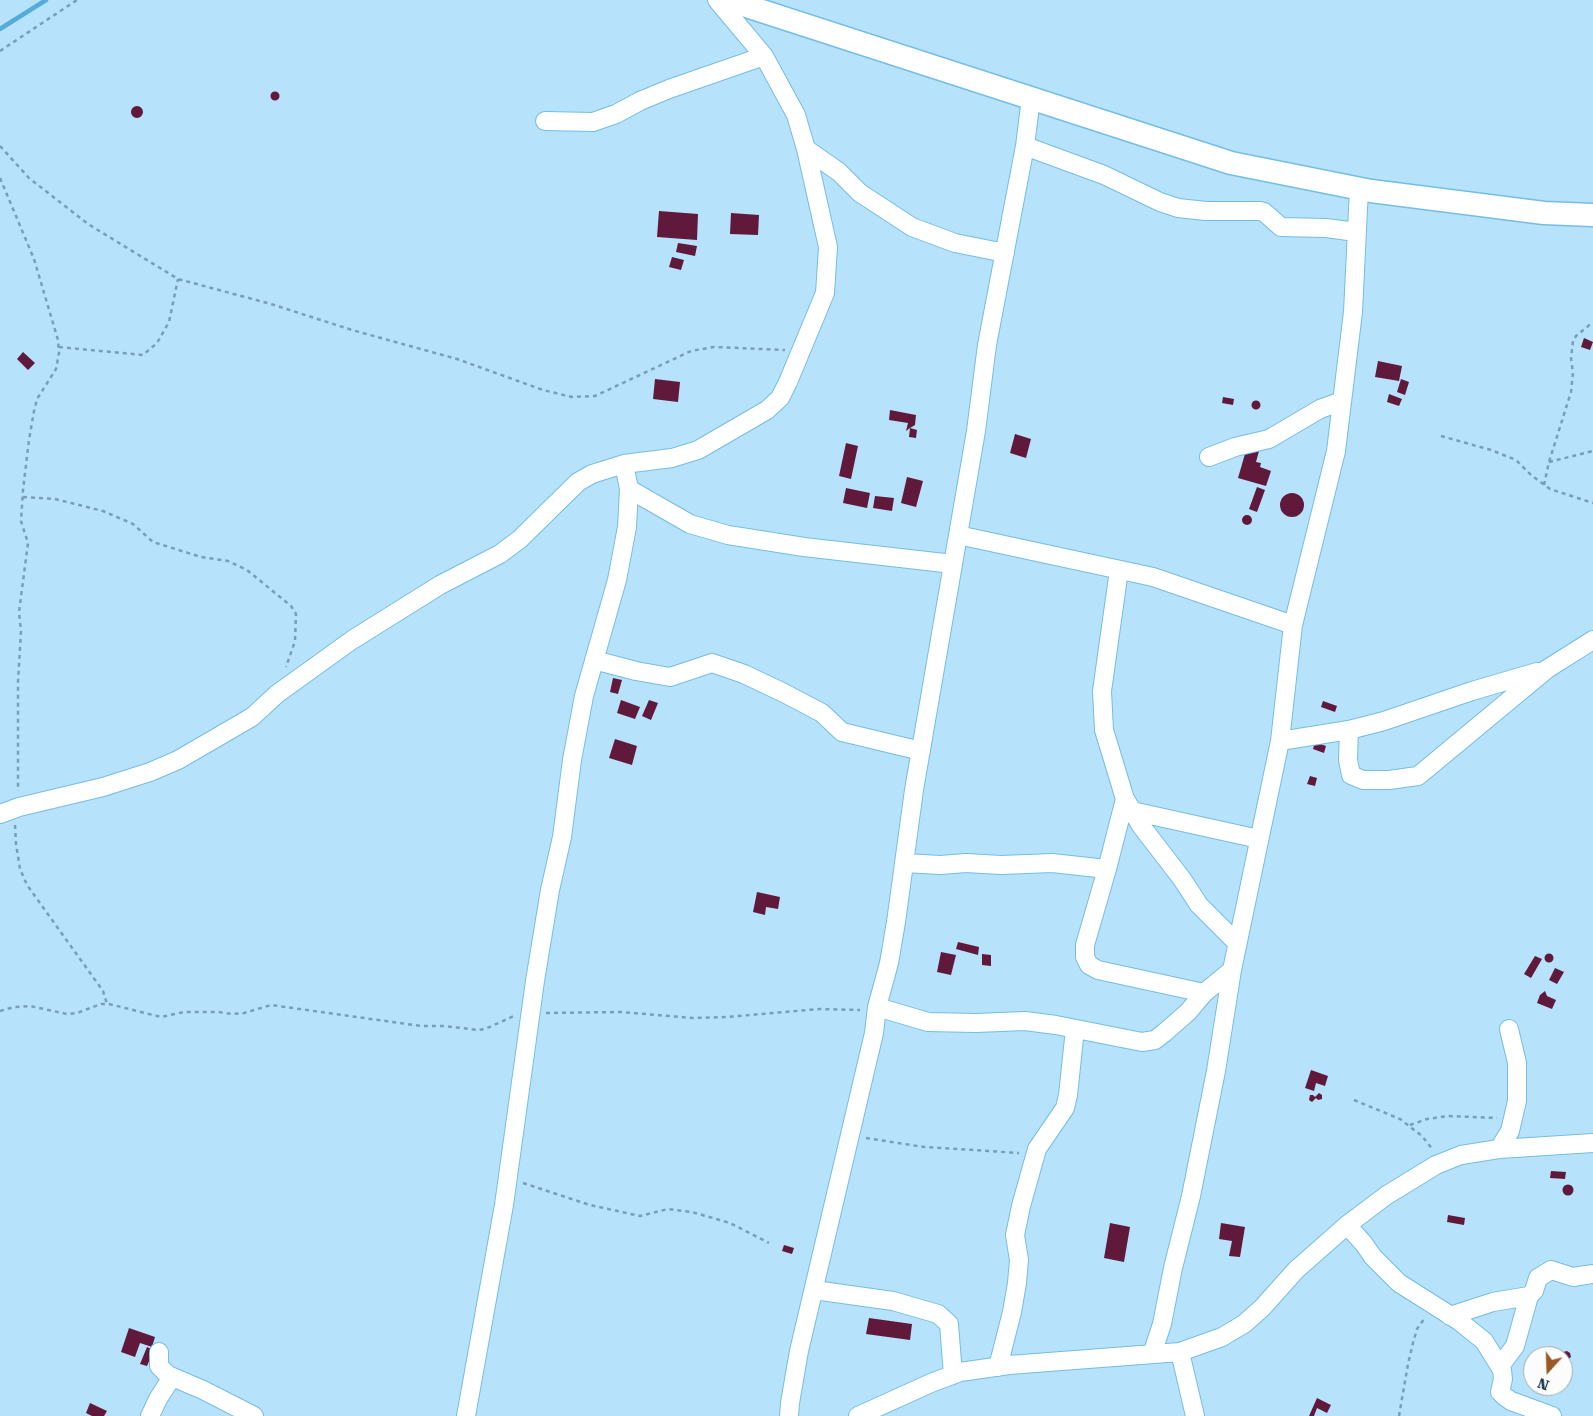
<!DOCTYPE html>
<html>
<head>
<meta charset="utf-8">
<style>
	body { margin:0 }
	#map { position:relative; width:1593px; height:1416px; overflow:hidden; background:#b7e2fc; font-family:"Roboto Serif",serif }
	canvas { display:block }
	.north { position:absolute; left:1523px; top:1346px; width:50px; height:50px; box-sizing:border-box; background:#fcfcfc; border:1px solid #a0acb3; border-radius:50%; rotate:200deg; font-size:14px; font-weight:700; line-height:20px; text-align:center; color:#153445 }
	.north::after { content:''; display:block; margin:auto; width:18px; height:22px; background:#9a5825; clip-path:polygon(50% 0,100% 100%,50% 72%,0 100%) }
</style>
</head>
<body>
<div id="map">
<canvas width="1593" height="1416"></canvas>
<div class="north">N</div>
</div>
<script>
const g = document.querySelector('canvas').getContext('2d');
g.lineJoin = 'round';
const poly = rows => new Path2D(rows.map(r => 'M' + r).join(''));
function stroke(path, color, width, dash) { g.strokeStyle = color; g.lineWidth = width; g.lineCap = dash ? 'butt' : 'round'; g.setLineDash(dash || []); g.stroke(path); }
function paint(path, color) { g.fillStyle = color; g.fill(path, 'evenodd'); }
stroke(poly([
	[0,29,46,0]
]), '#55abda', 4.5);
paint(poly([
	'270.5 96a4.5 4.5 0 1 1 9 0a4.5 4.5 0 1 1-9 0Z',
	'131 112a6 6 0 1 1 12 0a6 6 0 1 1-12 0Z',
	[659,211,698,214,697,240,657,237],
	[731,213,759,215,758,235,730,234],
	[678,243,697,246,695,256,676,252],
	[672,257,684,260,681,270,669,267],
	[1584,338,1593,342,1590,350,1581,347],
	[23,352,35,363,28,370,17,359],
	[1378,361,1402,366,1399,381,1375,377],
	[655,379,680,382,678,402,653,399],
	[1401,379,1409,382,1405,395,1397,392],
	[1389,394,1402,399,1399,406,1387,402],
	[1223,397,1234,399,1233,405,1222,403],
	'1251.5 405a4.5 4.5 0 1 1 9 0a4.5 4.5 0 1 1-9 0Z',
	[890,410,916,415,915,425,910,428,917,430,916,438,909,437,910,428,906,431,908,423,889,420],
	[1015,434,1031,439,1026,458,1010,453],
	[846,443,858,446,851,479,839,476],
	[1247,447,1259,451,1256,462,1261,463,1260,467,1271,471,1266,486,1238,478],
	[907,477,923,481,916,507,901,503],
	[1257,487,1265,490,1257,512,1249,509],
	[846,488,870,493,867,508,843,503],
	'1280 505a12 12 0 1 1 24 0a12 12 0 1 1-24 0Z',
	[875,496,894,498,892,511,873,508],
	'1242 520a5 5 0 1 1 10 0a5 5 0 1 1-10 0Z',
	[613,678,622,680,618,694,610,692],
	[621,700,640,707,635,719,617,713],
	[649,700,658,703,651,720,642,716],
	[1323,701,1337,706,1335,712,1321,707],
	[615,739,637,746,632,765,609,758],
	[1315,742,1326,746,1324,753,1313,749],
	[1310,776,1317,778,1315,786,1307,784],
	[757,892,780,897,778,909,766,907,765,915,753,912],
	[958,942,979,947,978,955,956,949],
	[941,952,956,955,951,975,937,972],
	'1544.5 958a4.5 4.5 0 1 1 9 0a4.5 4.5 0 1 1-9 0Z',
	[982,954,991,955,991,966,982,965],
	[1535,956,1542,959,1531,978,1524,974],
	[1555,968,1564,972,1557,984,1549,980],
	[1545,991,1547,996,1556,1000,1552,1009,1537,1003,1540,995],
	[1311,1070,1328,1076,1325,1086,1316,1083,1314,1091,1305,1088],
	[1319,1093,1322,1095,1322,1099,1318,1100,1316,1098,1312,1102,1309,1100,1310,1095,1313,1095,1315,1097],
	[1551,1171,1566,1172,1565,1179,1550,1178],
	'1562.5 1190a5.5 5.5 0 1 1 11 0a5.5 5.5 0 1 1-11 0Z',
	[1448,1215,1465,1218,1464,1225,1447,1222],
	[1110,1223,1130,1227,1124,1262,1104,1258],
	[1221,1223,1245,1227,1240,1257,1229,1256,1232,1241,1219,1239],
	[784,1245,794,1248,792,1254,782,1251],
	[869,1318,912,1324,910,1340,866,1334],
	[129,1328,155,1337,152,1347,140,1343,135,1357,121,1352],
	[147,1347,154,1350,147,1366,140,1364],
	[1567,1351,1570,1353,1571,1357,1566,1361,1563,1360,1563,1356,1561,1356,1563,1352],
	[1317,1398,1331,1405,1327,1413,1317,1408,1314,1416,1309,1416],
	[90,1403,107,1411,104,1416,92,1416,86,1413]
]), '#60193b');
const minor = poly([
	[545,121,593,122,616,114,640,101,669,89,764,56],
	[1025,146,1104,175,1160,202,1178,208,1206,211,1260,211,1264,212,1281,227,1326,228,1356,232],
	[806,149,839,172,860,193,912,227,955,243,1005,253],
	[1209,457,1235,447,1269,439,1320,409,1342,401],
	[629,489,690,524,728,535,804,547,953,564],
	[958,535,1153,577,1293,625],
	[1119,570,1102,691,1104,730,1125,799,1142,827,1182,879,1199,905,1237,943],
	[594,660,636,671,670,677,712,663,744,674,784,693,822,713,842,732,921,751],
	[1349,730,1348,760,1351,775,1363,780,1389,780,1418,776,1547,669,1593,640],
	[1280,741,1349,730,1384,721,1472,691,1537,672],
	[1125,799,1107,869,1085,945,1085,957,1089,965,1098,970,1204,993],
	[1132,811,1259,839],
	[0,814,19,807,103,787,150,772,178,760,252,717,277,694,352,640,440,585,500,554,520,539,578,482,592,474,624,464,672,458,698,450,767,410,780,398,788,382,825,293,828,247,806,149,796,115,764,56,717,0],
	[905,863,940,865,966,863,1001,865,1052,863,1107,869],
	[877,1007,928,1022,976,1023,1025,1021,1056,1025,1142,1042,1155,1040,1164,1033,1188,1012,1204,993,1232,970],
	[1499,1149,1510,1131,1517,1101,1517,1063,1509,1029],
	[1347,1225,1364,1244,1373,1257,1399,1283,1459,1321,1484,1341,1502,1370,1503,1379,1500,1392,1504,1396,1511,1401,1552,1416],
	[814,1290,893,1301,938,1314,949,1324,953,1375],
	[1450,1316,1493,1302,1529,1296,1534,1291,1538,1278,1551,1270,1573,1277,1593,1274],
	[159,1352,159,1366,168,1375,203,1390,254,1416],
	[1180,1352,1195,1416],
	[1152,1354,1162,1324,1173,1268,1191,1196,1216,1071,1232,970,1280,741,1293,625,1336,451,1353,312,1359,189],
	[1500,1366,1515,1346,1529,1296],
	[998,1367,1012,1312,1017,1283,1019,1260,1015,1235,1021,1206,1037,1149,1065,1108,1068,1095,1075,1029],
	[150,1416,158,1399,172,1377],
	[466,1416,504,1205,535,981,550,890,562,837,572,760,584,696,617,580,627,527,629,489,624,464],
	[789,1416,790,1403,799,1351,874,1033,877,1007,889,963,896,922,914,790,976,431,987,345,1025,146,1031,98],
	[858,1416,931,1383,960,1372,1009,1365,1180,1352,1222,1337,1244,1324,1262,1308,1296,1270,1347,1225,1387,1195,1436,1165,1461,1155,1499,1149,1593,1143]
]);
const tertiary = poly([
	[728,0,1231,163,1371,191,1544,213,1593,215]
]);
stroke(minor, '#74bde7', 20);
stroke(tertiary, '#74bde7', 25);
stroke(poly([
	[0,51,77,0],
	[0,146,29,178,88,224,178,279,271,304,352,330,457,359,543,390,572,397,595,396,691,351,714,347,785,350],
	[0,178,34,259,58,340,59,353,56,369,37,399,34,411,29,440,23,490,21,521,28,543,19,612,21,631,18,682,18,791],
	[59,347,143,355,157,343,169,322,178,279],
	[1441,436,1491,450,1516,460,1531,475,1550,489,1593,503],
	[1549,462,1593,451],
	[1544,485,1549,462,1571,392,1573,373,1571,358,1573,341,1576,336,1593,322],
	[23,497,55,499,103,511,133,524,153,542,201,557,228,561,247,570,291,606,296,614,295,641,286,667],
	[15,825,16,844,20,869,27,885,80,959,103,991,107,1004],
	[0,1011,14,1007,30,1006,67,1014,77,1013,101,1004,109,1004,161,1017,184,1012,218,1012,233,1014,244,1013,271,1005,421,1026,444,1026,478,1030,485,1029,514,1016],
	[546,1013,621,1012,693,1018,727,1017,819,1009,860,1010],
	[1354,1100,1400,1119,1422,1136,1433,1150],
	[1410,1125,1427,1119,1448,1116,1497,1118],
	[866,1138,924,1147,1019,1153],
	[523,1183,590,1205,640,1216,668,1209,692,1212,730,1223,769,1243],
	[1399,1416,1408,1364,1413,1343,1417,1329,1424,1319]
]), '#789fb5', 2.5, [4, 4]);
stroke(minor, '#fff', 18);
stroke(tertiary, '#fff', 22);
</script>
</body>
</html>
